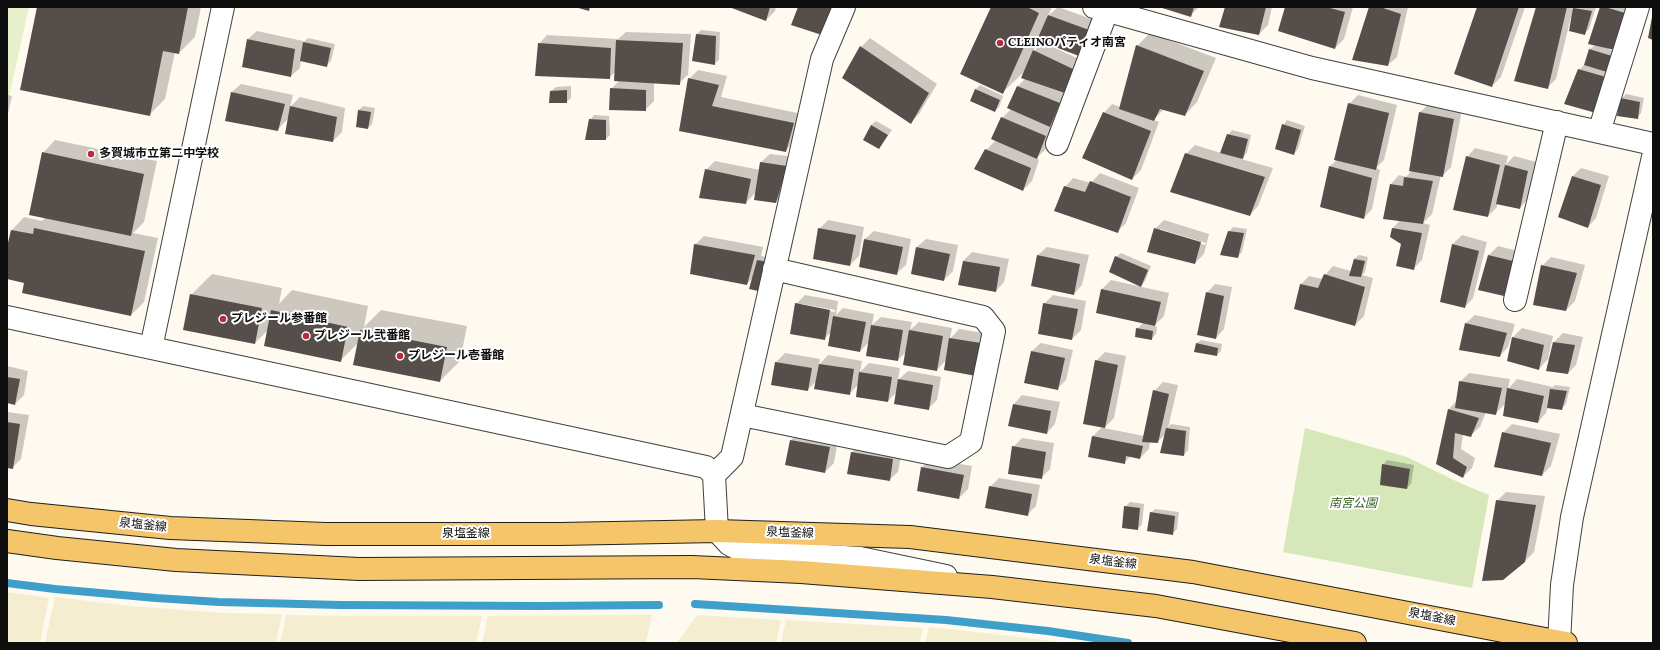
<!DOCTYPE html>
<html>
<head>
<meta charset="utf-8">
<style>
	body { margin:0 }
	#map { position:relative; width:1660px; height:650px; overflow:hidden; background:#fffaef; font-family:Lora,serif }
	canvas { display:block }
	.frame { position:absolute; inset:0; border:8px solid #0e0e0e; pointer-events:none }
</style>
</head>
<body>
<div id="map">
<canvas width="1660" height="650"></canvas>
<div class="frame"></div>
</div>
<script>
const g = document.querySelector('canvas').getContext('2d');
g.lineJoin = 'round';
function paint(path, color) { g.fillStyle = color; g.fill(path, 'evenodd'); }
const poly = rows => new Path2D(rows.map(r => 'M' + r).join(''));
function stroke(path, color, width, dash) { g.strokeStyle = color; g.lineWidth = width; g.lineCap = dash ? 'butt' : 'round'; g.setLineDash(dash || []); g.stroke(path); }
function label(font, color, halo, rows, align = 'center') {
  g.font = font + ' Lora,"Noto Sans JP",serif'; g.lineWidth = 4; g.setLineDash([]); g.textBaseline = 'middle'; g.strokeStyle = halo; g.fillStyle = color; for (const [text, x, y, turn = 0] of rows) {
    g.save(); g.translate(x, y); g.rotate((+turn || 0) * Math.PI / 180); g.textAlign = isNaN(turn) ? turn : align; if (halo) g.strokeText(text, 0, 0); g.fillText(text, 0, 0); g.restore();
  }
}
paint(poly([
	[7,592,49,598,40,643,7,643],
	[55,597,130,606,223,613,282,614,276,643,45,643],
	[286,615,360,616,482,616,476,643,280,643],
	[652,615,646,643,482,643,488,616],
	[697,615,781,620,776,643,677,643],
	[786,620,923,628,920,643,781,643],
	[929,627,985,633,1060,642,925,643]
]), '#f4edd0');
paint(poly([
	[1305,428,1407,457,1460,483,1489,495,1472,588,1283,552]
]), '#d6e8b9');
paint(poly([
	[7,7,29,7,9,97,7,96]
]), '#e6f0cb');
paint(poly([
	[38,7,201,7,195,37,179,53,175,52,165,99,149,115],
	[731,7,776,7,775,11,766,20],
	[993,7,1052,7,1048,16,1058,7,1097,21,1088,46,1053,45,1053,47,1081,60,1058,117,1050,126,1054,127,1046,149,1036,158,1039,160,1032,181,1023,190,986,150,996,140,1002,118,1011,109,1008,108,1018,86,1025,79,1025,71,1003,92],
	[1038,40,1043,42,1032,53],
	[1161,7,1199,7,1190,16],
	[1226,7,1272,7,1268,25,1259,34],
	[1286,7,1353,7,1344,39,1335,48],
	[1370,7,1408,7,1397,57,1388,65],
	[1478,7,1525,7,1501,77,1492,86],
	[1537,7,1573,7,1572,10,1576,7,1596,7,1589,29,1585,33,1571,17,1556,79,1547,88],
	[1601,7,1633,7,1608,48,1608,49,1616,52,1604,103,1579,70,1586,63,1590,49,1595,45],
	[701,30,720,32,719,60,714,64,697,34],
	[257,31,303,41,303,43,308,38,335,44,331,61,327,65,301,60,300,68,291,76,248,39],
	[626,32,691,34,688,75,679,83,654,82,654,101,645,110,611,89,620,80,615,72,609,78,539,44,547,35,618,39],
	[1150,33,1216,58,1197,102,1185,115,1164,109,1153,120,1159,122,1141,170,1132,179,1104,113,1112,104,1120,107,1137,46],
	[870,38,937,84,919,114,910,123,861,47],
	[698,70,727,76,721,97,802,114,794,142,785,151,680,130,689,79],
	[241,84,293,95,290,107,300,97,345,108,342,132,333,141,288,119,278,129,232,92],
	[980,85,1003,96,999,107,995,111,976,89],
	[571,86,571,98,566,102,551,91,556,87],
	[1626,94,1644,98,1641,113,1637,118,1621,99],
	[7,95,12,96,7,118],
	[1358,95,1397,105,1384,160,1376,168,1380,170,1372,209,1364,218,1321,207,1330,166,1337,160,1349,104],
	[1429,104,1462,110,1451,167,1442,176,1441,175,1432,214,1423,223,1430,225,1422,260,1413,269,1402,244,1393,228,1400,220,1391,184,1399,175,1406,177,1412,170,1420,112],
	[363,106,375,108,372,124,368,128,359,110],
	[594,115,609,116,610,135,606,139,590,120],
	[1287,120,1305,126,1298,149,1294,154,1283,125],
	[876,121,892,130,879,148,871,125],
	[1232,130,1251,135,1247,153,1241,159,1273,168,1258,206,1250,215,1186,154,1195,145,1221,153,1228,135],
	[55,140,157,161,144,222,133,233,158,238,144,302,131,315,26,282,7,278,7,252,12,230,24,217,42,221,46,217,43,153],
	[1475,148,1508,156,1506,165,1514,156,1536,162,1528,199,1520,208,1497,204,1497,207,1488,216,1467,157],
	[770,154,795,157,784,194,775,202,756,192,746,203,706,170,715,161,760,170,761,162],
	[1581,168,1609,176,1596,218,1588,227,1572,177],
	[1100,173,1139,188,1126,223,1117,232,1065,187,1073,178,1091,183],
	[828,220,864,227,859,256,850,265,819,229],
	[1164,220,1209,234,1204,254,1195,263,1155,229],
	[1160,229,1206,243,1205,245,1160,231],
	[1233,227,1247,229,1242,252,1238,257,1229,232],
	[874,231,911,239,906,265,897,273,865,239],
	[1462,235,1487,242,1473,298,1465,307,1441,302,1453,244],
	[704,236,763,247,761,256,772,258,747,284,695,245],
	[926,239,958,245,953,271,944,280,917,247],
	[1498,246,1522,252,1513,286,1504,294,1489,255],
	[1047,247,1089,255,1082,285,1074,294,1038,255],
	[972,252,1009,259,1004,282,996,291,963,261],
	[1121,253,1151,266,1145,281,1141,286,1116,257],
	[1359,255,1368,257,1365,272,1362,275,1373,278,1364,316,1355,325,1300,285,1309,276,1323,279,1325,275,1333,266,1351,271,1354,259],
	[1551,257,1585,265,1575,301,1566,310,1542,266],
	[212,274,282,288,279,304,292,290,368,306,364,327,381,310,467,326,460,361,440,381,358,343,340,361,268,330,255,343,191,295],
	[1111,280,1169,293,1164,316,1154,326,1157,327,1156,334,1151,339,1137,329,1143,323,1097,312,1102,289],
	[1215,284,1232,287,1224,329,1216,338,1207,293],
	[805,295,838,301,836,315,843,308,874,314,872,325,881,317,912,322,910,330,919,322,952,328,950,339,959,329,990,334,984,366,946,360,937,370,906,352,898,360,869,342,860,351,831,332,824,339,796,304],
	[802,304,835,310,835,312,802,306],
	[1053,295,1086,301,1081,330,1072,339,1044,304],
	[1475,315,1515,324,1508,347,1500,356,1466,323],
	[1522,328,1553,336,1548,358,1549,358,1539,369,1512,338],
	[1563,333,1583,337,1576,365,1568,373,1554,342],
	[1201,340,1222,344,1221,351,1217,355,1196,344],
	[1041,343,1073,350,1066,380,1057,389,1032,351],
	[1105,352,1126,356,1114,418,1104,428,1144,436,1154,391,1163,382,1178,385,1168,428,1171,424,1190,427,1188,450,1184,455,1166,434,1157,442,1150,442,1149,449,1140,458,1131,456,1125,462,1092,437,1102,427,1096,361],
	[785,353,820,359,819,365,828,355,862,361,860,372,869,363,900,368,898,380,908,371,941,377,937,400,928,409,897,392,888,401,858,385,849,394,817,381,807,390,772,384,776,362],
	[7,366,28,371,24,395,15,404,7,402],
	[1469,373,1510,379,1508,389,1517,379,1553,387,1555,385,1570,387,1566,404,1562,408,1548,407,1546,413,1538,422,1506,403,1495,414,1486,412,1480,427,1471,435,1463,433,1461,449,1475,458,1472,468,1463,477,1437,464,1449,409,1457,400,1460,382],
	[1022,395,1060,402,1055,424,1047,433,1014,404],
	[7,412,29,415,21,459,12,468,7,467],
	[1512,424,1560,434,1551,466,1542,475,1503,433],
	[800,431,838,439,834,463,825,472,791,440],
	[1022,438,1054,443,1050,469,1041,478,1013,447],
	[861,443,902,450,898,472,889,480,852,452],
	[931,459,972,466,968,489,959,498,922,467],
	[1387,460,1414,465,1411,484,1407,488,1383,465],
	[999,478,1040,485,1036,506,1028,514,990,487],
	[1506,492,1545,496,1534,552,1525,561,1497,501],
	[1130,502,1144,504,1142,524,1138,529,1125,507],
	[1155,509,1179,512,1177,529,1172,534,1151,513]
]), '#0003');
stroke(poly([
	[7,583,55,589,156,598,219,602,341,605,540,606,659,605],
	[695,604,946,620,1048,631,1128,643]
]), '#3e9fca', 8);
paint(poly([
	[37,7,188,7,179,54,163,51,150,116,20,90],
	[575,7,590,7,589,11],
	[729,7,770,7,766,21],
	[798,7,833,7,822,35,791,25],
	[991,7,1027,7,1039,13,1003,94,960,74],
	[1159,7,1194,7,1191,17],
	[1225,7,1266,7,1259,35,1219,27],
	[1285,7,1326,7,1345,12,1335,49,1278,31],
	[1369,7,1380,7,1401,14,1388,66,1352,60],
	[1477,7,1519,7,1492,87,1454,74],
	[1536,7,1567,7,1548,89,1514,81],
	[1600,7,1605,7,1625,13,1615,50,1588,44],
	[1573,8,1592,11,1585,35,1569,31],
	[1048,15,1089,30,1079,56,1037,40],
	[1652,17,1653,17,1653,40,1648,38],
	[696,34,716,36,715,65,692,61],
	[247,39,295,49,291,77,242,67],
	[616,40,683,43,680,85,614,81],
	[303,42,331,48,327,67,300,61],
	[538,43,611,48,610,79,535,76],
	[1136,45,1204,71,1185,116,1160,109,1154,121,1119,109],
	[860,46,929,93,911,124,842,78],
	[1589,49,1612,56,1607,72,1584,65],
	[1033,50,1073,69,1065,93,1021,78],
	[1578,69,1606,77,1596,113,1564,104],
	[688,78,719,85,712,106,794,123,786,152,679,131],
	[1017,86,1060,103,1050,127,1007,108],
	[610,88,646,90,646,111,609,110],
	[975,89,1000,100,995,112,970,101],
	[567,90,567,103,549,103,550,91],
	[231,92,285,104,278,131,225,121],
	[1620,98,1640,102,1638,119,1617,116],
	[1348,103,1389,113,1376,170,1334,160],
	[290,106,337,117,333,142,285,134],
	[358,110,371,112,368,129,356,127],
	[1103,112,1151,131,1132,180,1082,158],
	[1419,112,1454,119,1443,177,1409,171],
	[1001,117,1046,136,1037,159,991,139],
	[589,119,606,120,606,140,585,140],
	[1282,124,1301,130,1294,155,1275,149],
	[871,125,888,135,879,149,863,140],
	[1227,134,1248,139,1243,159,1220,153],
	[985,149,1031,168,1023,191,974,169],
	[42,152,144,174,131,236,29,215],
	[1185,153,1265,177,1250,216,1170,192],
	[1466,156,1500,165,1488,217,1453,210],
	[760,162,787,166,776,203,754,200],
	[1505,165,1528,171,1520,209,1496,204],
	[1329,166,1372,178,1364,219,1320,207],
	[705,169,751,179,746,204,699,198],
	[1572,176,1601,185,1588,228,1558,217],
	[1404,177,1433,181,1423,224,1383,219,1390,184,1403,186],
	[1090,181,1131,197,1118,233,1054,211,1064,186,1085,192],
	[34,228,145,251,131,316,22,293,24,283,7,279,7,247,11,230,33,234],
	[818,228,856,235,850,266,813,259],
	[1154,228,1201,242,1195,264,1147,252],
	[1392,228,1422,233,1414,270,1396,266,1401,244,1390,237],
	[1228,231,1244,233,1238,258,1220,255],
	[864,239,903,247,897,275,859,267],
	[694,244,755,255,747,285,690,274],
	[1452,244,1479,251,1465,308,1440,302],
	[916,247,950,254,944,281,911,274],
	[1037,255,1080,264,1074,295,1031,286],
	[1488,255,1513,261,1504,296,1478,290],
	[1115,256,1148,270,1141,287,1109,272],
	[1354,259,1365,261,1361,277,1349,276],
	[757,260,768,262,763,292,749,289],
	[963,261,1000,267,996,292,958,285],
	[1541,265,1577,273,1566,311,1533,305],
	[1324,274,1365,287,1355,326,1294,309,1300,284,1318,288],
	[1101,289,1161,302,1155,326,1096,313],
	[1206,292,1224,296,1216,339,1197,335],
	[190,294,262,308,255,344,183,330],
	[795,303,830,310,825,340,790,334],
	[1043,303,1078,309,1072,340,1038,334],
	[271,310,348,327,341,362,264,346],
	[833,316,866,322,860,352,828,346],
	[1465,323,1507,333,1500,357,1459,350],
	[871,325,903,330,898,361,866,356],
	[1136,328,1153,331,1152,340,1135,337],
	[360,330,447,347,440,382,353,365],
	[909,330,943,336,937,371,903,365],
	[1512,337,1544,345,1539,370,1507,361],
	[949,338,981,343,976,376,944,370],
	[1553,342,1575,345,1568,374,1546,371],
	[1196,343,1218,348,1217,356,1194,352],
	[1031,351,1065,358,1058,390,1024,383],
	[1095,360,1118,365,1105,428,1083,424],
	[775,362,812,368,808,391,771,385],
	[819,364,854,369,850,395,814,389],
	[859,372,892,377,888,402,856,397],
	[7,377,20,379,15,405,7,403],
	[898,379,933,385,929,410,894,404],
	[1459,381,1502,388,1496,415,1455,408],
	[1507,388,1544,396,1538,423,1503,416],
	[1550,389,1567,391,1562,410,1547,408],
	[1153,390,1169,394,1158,443,1142,442],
	[1013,404,1051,411,1047,434,1008,426],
	[1448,409,1479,418,1471,437,1455,433,1453,458,1467,467,1463,478,1436,464],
	[7,422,20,424,13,469,7,468],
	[1166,428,1186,431,1184,456,1160,453],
	[1502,432,1551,443,1542,476,1494,467],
	[1092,436,1143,446,1140,459,1126,456,1125,464,1088,457],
	[790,440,830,447,825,473,785,465],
	[1012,446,1046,452,1042,479,1008,474],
	[851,452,893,459,890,481,847,474],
	[1382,464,1410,469,1407,489,1380,485],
	[921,467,964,475,959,499,917,491],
	[989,486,1032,494,1028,516,985,508],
	[1496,500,1536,505,1525,562,1503,580,1482,581],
	[1124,506,1140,508,1138,530,1122,528],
	[1150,512,1175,516,1173,535,1147,531]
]), '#564e4a');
const minor = poly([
	[1094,7,1312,68,1653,144],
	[1599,132,1638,7],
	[1057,144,1107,11],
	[1515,300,1557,122],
	[7,317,706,467,714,475,717,531,729,544,742,551,860,558,946,576],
	[151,348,223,7],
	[742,415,948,457,971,442,994,331,983,317,774,269],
	[714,475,732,457,822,59,844,7],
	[1559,643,1562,585,1572,517,1653,157]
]);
const major = poly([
	[7,510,31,514,170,528,326,534,560,534,717,531,910,537,1193,572,1566,643],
	[7,541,57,548,176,560,359,569,692,567,801,572,992,587,1156,606,1355,643]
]);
stroke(minor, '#414141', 24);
stroke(major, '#1f1f1f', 24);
stroke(minor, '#fff', 22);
stroke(major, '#f5c569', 22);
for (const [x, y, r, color] of [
	[1000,43,4,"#ba293e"],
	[91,154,4,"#ba293e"],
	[223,319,4,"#ba293e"],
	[306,336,4,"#ba293e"],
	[400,356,4,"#ba293e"]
]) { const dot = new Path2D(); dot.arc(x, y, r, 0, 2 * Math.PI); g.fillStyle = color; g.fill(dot); stroke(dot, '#fff', 1.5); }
label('bold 12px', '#0e0e0e', '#fff', [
	["CLEINOパティオ南宮",1008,43],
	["多賀城市立第二中学校",99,154],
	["プレジール参番館",231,319],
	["プレジール弐番館",314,336],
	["プレジール壱番館",408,356]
], 'left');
label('italic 12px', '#346420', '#fff', [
	["南宮公園",1353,504]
]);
label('12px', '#0e0e0e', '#fff', [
	["泉塩釜線",143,525,6],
	["泉塩釜線",790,533,2],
	["泉塩釜線",466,534],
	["泉塩釜線",1113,562,7],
	["泉塩釜線",1432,617,11]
]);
</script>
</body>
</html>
